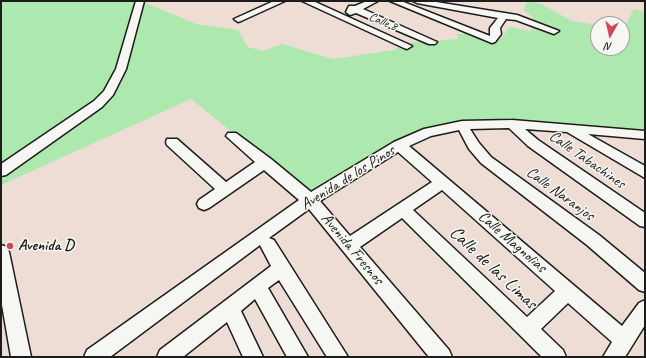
<!DOCTYPE html>
<html>
<head>
<meta charset="utf-8">
<style>
	body { margin:0 }
	#map { position:relative; width:646px; height:358px; overflow:hidden; background:#edddd5; font-family:Caveat,sans-serif }
	canvas { display:block }
	.frame { position:absolute; inset:0; border:2px solid #1c1c1c; pointer-events:none }
	.north { position:absolute; left:590px; top:16px; width:40px; height:40px; box-sizing:border-box; background:#f6f6f2; border:1px solid #9f9f9c; border-radius:50%; rotate:188deg; font-size:11px; font-weight:700; line-height:16px; text-align:center; color:#1c1c1c }
	.north::after { content:''; display:block; margin:auto; width:14px; height:18px; background:#d1495b; clip-path:polygon(50% 0,100% 100%,50% 72%,0 100%) }
</style>
</head>
<body>
<div id="map">
<canvas width="646" height="358"></canvas>
<div class="frame"></div>
<div class="north">N</div>
</div>
<script>
const g = document.querySelector('canvas').getContext('2d');
g.lineJoin = 'round';
function paint(path, color) { g.fillStyle = color; g.fill(path, 'evenodd'); }
const poly = rows => new Path2D(rows.map(r => 'M' + r).join(''));
function stroke(path, color, width, dash) { g.strokeStyle = color; g.lineWidth = width; g.lineCap = dash ? 'butt' : 'round'; g.setLineDash(dash || []); g.stroke(path); }
function label(font, color, halo, rows, align = 'center') {
  g.font = font + ' Caveat,sans-serif'; g.lineWidth = 3; g.setLineDash([]); g.textBaseline = 'middle'; g.strokeStyle = halo; g.fillStyle = color; for (const [text, x, y, turn = 0] of rows) {
    g.save(); g.translate(x, y); g.rotate((+turn || 0) * Math.PI / 180); g.textAlign = isNaN(turn) ? turn : align; if (halo) g.strokeText(text, 0, 0); g.fillText(text, 0, 0); g.restore();
  }
}
paint(poly([
	[1,1,141,1,196,24,238,30,248,47,263,51,282,44,333,59,394,50,406,43,458,39,457,34,471,34,489,40,501,39,509,27,531,31,534,19,524,10,527,1,541,4,572,21,598,25,598,48,622,48,622,32,634,9,645,12,645,135,512,124,437,130,310,200,263,157,191,99,1,185]
]), '#ade9af');
const minor = poly([
	[136,1,144,1,126,69,113,95,102,107,6,175,1,176,1,164,94,101,104,91,116,69,136,1],
	[274,1,285,1,241,21,238,22,234,19,274,1],
	[302,1,313,1,412,46,407,49,404,48,302,1],
	[367,1,378,1,363,9,437,42,435,44,429,44,356,13,350,15,346,12,349,6,355,6,367,1],
	[390,1,401,1,490,36,490,28,498,18,417,3,413,1,430,1,517,15,559,31,554,34,516,20,506,19,500,28,501,34,495,42,492,43,390,1],
	[512,120,645,131,645,139,588,134,645,166,645,178,567,132,525,129,538,140,645,213,645,227,640,226,528,146,509,128,470,129,479,143,491,157,599,235,645,273,645,292,639,290,587,245,481,163,469,149,459,130,431,136,409,146,622,326,639,303,645,300,645,325,625,357,603,357,612,342,568,303,541,329,563,350,566,357,542,357,402,218,360,247,449,350,452,357,429,357,309,209,269,238,274,240,348,357,327,357,279,280,268,288,308,357,287,357,255,299,241,311,263,357,243,357,227,322,183,357,157,357,160,350,271,266,260,245,110,357,84,357,87,350,299,200,264,170,209,208,204,210,199,208,197,204,199,200,215,189,167,145,166,142,167,139,177,139,226,182,255,162,226,136,228,133,236,133,271,159,311,192,394,142,424,129,462,121,512,120],
	[398,152,432,182,350,236,320,201,398,152],
	[442,190,555,291,527,317,413,210,442,190],
	[1,245,7,247,9,252,31,357,11,357,1,299,1,245]
]);
stroke(minor, '#1c1c1c', 3);
paint(minor, '#f6f6f2');
for (const [x, y, r, color] of [
	[10,246,4,"#d1495b"]
]) { const dot = new Path2D(); dot.arc(x, y, r, 0, 2 * Math.PI); g.fillStyle = color; g.fill(dot); stroke(dot, '#f6f6f2', 1.5); }
label('13px', '#1c1c1c', '#f6f6f2', [
	["Calle 8",383,22,23]
]);
label('16px', '#1c1c1c', '#f6f6f2', [
	["Calle Tabachines",587,160,35],
	["Avenida de los Pinos",348,178,-32],
	["Calle Naranjos",560,194,36],
	["Calle Magnolias",512,242,41],
	["Avenida Fresnos",352,249,50]
]);
label('bold 16px', '#1c1c1c', '#f6f6f2', [
	["Avenida D",18,246]
], 'left');
label('19px', '#1c1c1c', '#f6f6f2', [
	["Calle de las Limas",493,268,43]
]);
</script>
</body>
</html>
